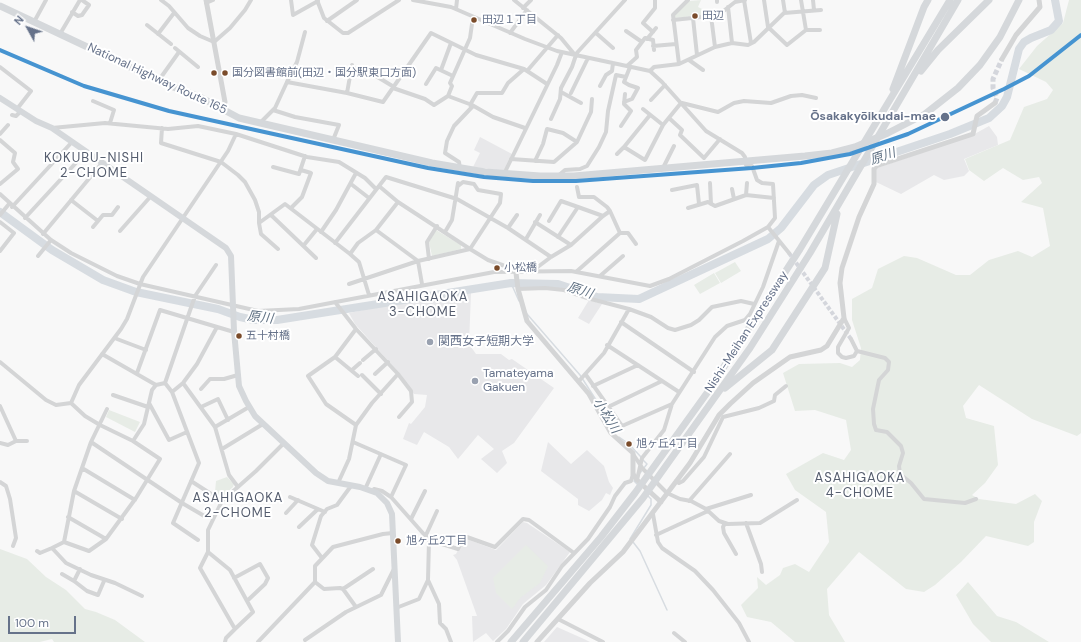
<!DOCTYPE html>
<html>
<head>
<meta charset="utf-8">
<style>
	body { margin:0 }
	#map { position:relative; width:1081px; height:642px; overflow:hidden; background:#f8f8f8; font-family:"DM Sans",sans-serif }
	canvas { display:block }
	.north { position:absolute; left:8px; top:8px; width:40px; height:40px; -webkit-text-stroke:3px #fff; paint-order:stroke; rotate:310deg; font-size:11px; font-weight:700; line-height:16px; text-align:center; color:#66728a }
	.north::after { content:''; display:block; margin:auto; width:14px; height:18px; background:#66728a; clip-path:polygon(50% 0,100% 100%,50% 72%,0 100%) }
	.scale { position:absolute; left:8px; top:616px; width:68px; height:18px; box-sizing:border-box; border:2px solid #66728a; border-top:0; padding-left:5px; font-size:12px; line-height:14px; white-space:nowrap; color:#66728a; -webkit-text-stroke:3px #fff; paint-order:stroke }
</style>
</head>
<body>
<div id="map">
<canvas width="1081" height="642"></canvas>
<div class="north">N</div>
<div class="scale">100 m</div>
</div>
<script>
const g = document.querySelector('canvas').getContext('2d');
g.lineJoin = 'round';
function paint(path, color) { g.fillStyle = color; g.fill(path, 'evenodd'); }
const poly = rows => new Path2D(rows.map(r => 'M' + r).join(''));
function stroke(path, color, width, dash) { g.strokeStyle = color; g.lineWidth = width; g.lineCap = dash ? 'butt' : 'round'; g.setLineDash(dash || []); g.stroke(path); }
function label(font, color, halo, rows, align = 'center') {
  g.font = font + ' "DM Sans","Noto Sans JP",sans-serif'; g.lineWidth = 4; g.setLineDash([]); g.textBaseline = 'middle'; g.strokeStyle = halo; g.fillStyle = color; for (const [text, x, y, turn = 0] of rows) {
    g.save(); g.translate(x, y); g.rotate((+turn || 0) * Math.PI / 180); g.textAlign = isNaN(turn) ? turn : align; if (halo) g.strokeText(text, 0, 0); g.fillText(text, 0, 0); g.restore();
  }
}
paint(poly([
	[989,126,997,137,998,145,964,159,969,171,964,176,944,180,934,175,901,194,876,182,875,172,877,168,971,136],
	[480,137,512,154,504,171,473,167,480,153,474,150],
	[471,293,469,344,476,354,501,354,509,360,512,359,554,388,514,443,502,451,507,463,497,473,481,459,494,449,478,435,458,459,449,447,424,432,417,445,403,439,409,423,411,424,425,407,427,395,414,394,401,375,355,324,349,313,391,304],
	[589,300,602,304,589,324,578,318],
	[548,442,571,464,587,450,604,466,609,482,613,488,610,495,606,493,602,500,589,511,578,505,578,499,541,471],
	[523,522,527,523,570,552,546,585,523,604,506,629,493,641,486,633,473,642,472,616,477,616,457,560,453,555,456,554,463,540,467,539,496,550],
	[557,627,584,639,590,642,544,642]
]), '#e8e8ea');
paint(poly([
	[701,0,698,7,702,9,702,15,675,18,675,15,689,1],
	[1069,0,1081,0,1081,433,1077,436,1032,419,979,385,963,406,966,418,994,426,998,465,985,483,972,495,979,499,1016,504,1035,494,1042,501,1034,522,1034,542,1028,546,986,536,961,562,935,585,924,592,906,589,859,552,827,589,829,615,845,642,795,642,771,622,747,617,741,605,758,588,757,577,766,585,780,575,783,568,795,564,809,572,829,542,826,512,795,490,786,474,823,453,844,460,851,450,846,420,815,410,795,411,783,373,799,364,840,363,852,367,860,360,861,348,852,320,852,299,872,288,878,269,904,256,917,258,956,275,970,275,989,260,1018,251,1032,257,1050,246,1043,208,1021,202,1042,183,1039,177,1023,180,1003,168,984,181,969,170,965,159,1010,140,1024,107,1047,99,1053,90,1046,82,1019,69,1037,46,1063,23],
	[436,230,461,245,461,249,432,256,429,242],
	[735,262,741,271,721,283,715,273],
	[714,273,720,283,700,294,694,285],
	[109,410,140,422,135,432,106,417],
	[227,477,234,484,233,487,222,497,220,497,215,492,216,481],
	[526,545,548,566,540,583,520,598,512,609,496,593,493,578],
	[0,549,27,559,46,577,66,590,85,609,96,612,115,620,145,642,54,642,52,639,40,642,0,642],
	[968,582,997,616,1016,622,1049,642,991,642,973,624,956,595]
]), '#e7ece6');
stroke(poly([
	[511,283,519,301],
	[527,314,580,375,598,403,614,433],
	[619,437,629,444,641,457],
	[640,473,647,464,643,460],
	[635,479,634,481,638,485],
	[630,539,651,505,651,499,647,495],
	[633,542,640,551,667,610]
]), '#d7dce1', 1.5);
stroke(poly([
	[0,212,52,250,103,280,136,292,218,309,240,317,254,320,277,320,511,283,558,284,597,297,639,299,768,239,781,228,814,185,828,175,950,134,989,118,1002,106,1007,97,1019,49,1024,42,1031,38,1051,30,1059,21,1055,0]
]), '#d7dce1', 8);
stroke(poly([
	[789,253,851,339]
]), '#d4d6dc', 4, [4, 2]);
stroke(poly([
	[995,103,997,98,993,88,993,79,1002,59]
]), '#d4d6dc', 5, [5, 2.5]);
stroke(poly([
	[161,0,169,6,188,28,200,36,214,42,230,28,245,10,251,0],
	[291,0,293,15,318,1],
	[317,0,324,18,343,33,348,33,399,0],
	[514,0,561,38,575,55],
	[744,0,751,43],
	[764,0,768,27,787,45,806,30,820,30],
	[783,0,785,13],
	[801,0,806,30],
	[813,0,814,10],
	[717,2,717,0],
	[206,3,213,0],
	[728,7,732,43],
	[523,8,531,0],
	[456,9,457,0],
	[72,12,78,16,82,15,89,5,82,0],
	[711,16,715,47],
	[693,18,697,55],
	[673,20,711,16,721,13,735,2,745,0],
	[327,21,357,0],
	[34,22,46,0],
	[147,25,171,44],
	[626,31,642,42],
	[653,32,643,23,655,8,655,0],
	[510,33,527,10],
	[596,33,613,48],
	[60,34,80,0],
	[158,34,174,13],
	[647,39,656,28],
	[653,46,676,44],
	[175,48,198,67],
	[575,55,625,0],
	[689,60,703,70],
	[679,64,673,15,688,0],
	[627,66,637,57,636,50,645,38,653,40,654,50],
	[0,67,31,91,17,109],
	[351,68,366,70,394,87],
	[441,70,451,43],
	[527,71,558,35],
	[650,71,654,67,679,64,715,47,732,43,748,45,754,42,784,13,821,10],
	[159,80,179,52],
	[287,82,297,62,305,32],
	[426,84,436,68,453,76],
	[600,86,606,75,612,71,613,63],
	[393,88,425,99,434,105,448,96,452,86,450,83,470,38,473,17],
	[561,92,581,103],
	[347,93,352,65],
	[571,93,588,58],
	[448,96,472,105,493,117,525,128],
	[651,100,665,85],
	[93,101,114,110,110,123],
	[624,102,632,99,638,88,629,85,624,82,630,67],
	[682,103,718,112,734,103,744,101,771,103,791,96,802,95,816,98],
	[470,105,477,93,502,93,508,83,524,69],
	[643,109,663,125],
	[273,110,295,117,339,125,333,140],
	[12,115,16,116,20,112],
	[650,115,624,147,645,160,663,125,681,103],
	[669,118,682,130,680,135,704,158,720,139],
	[551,119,560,99,561,88,572,67,576,55],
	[260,123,275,108,287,82,347,93,383,102,431,33,476,55,524,69,547,84],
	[621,126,631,111,624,104,625,94],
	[52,128,105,123,168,129,198,126,236,134,307,157,339,162,365,178,376,189],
	[162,128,161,143,221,162,238,175,245,182,255,200,259,212,259,223,285,204,350,254,359,262,369,295],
	[0,134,8,125],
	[0,140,15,153,13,162,18,169,0,184],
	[617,154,624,147],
	[511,159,554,162,577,142,591,112,592,99],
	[535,161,543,144,547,129,563,133,577,142],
	[273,167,299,174,305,156],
	[460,168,459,162,445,153,447,141,454,126,473,106],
	[663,168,674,146],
	[504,174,557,65,562,52],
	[558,176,565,170,580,169,587,166,599,147,606,132,608,111,616,75,626,77],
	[710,183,711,204],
	[351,184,369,198],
	[379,186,386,177,457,199,508,228,551,257],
	[577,187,579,197,594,197,607,207,610,211],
	[732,189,734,199],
	[672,190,697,185,699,204],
	[0,194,51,240,71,253,117,276,140,284,258,311,299,309,494,272,571,271,650,286,669,279,743,241,768,227,775,218,773,184,762,183,757,180,752,166,746,165,745,157,742,153,706,131,662,82,650,71,557,51,525,39,451,7,413,0],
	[746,195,747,183],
	[71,200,98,221],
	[12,207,72,142],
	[291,208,302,197,311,173,301,170],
	[688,208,708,202,715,206,746,195,774,198],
	[0,215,9,204],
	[271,215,316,258],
	[25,218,86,152],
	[549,221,561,201,578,207],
	[0,222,14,233,0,251],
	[535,222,571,245],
	[259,223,261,234,278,249],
	[93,227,103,215,112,215,118,207],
	[768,227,789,253],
	[508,228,517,215],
	[376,230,418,261,422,284],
	[120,231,151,196],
	[321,232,336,210,356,173],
	[445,232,452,220,458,183],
	[620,233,628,233,636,244],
	[43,234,102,163],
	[558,237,578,207,603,216,610,211,620,233,576,272],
	[526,239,540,215],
	[335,243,379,186,398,202,470,249,488,260,505,266,507,272],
	[304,245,317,229],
	[350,254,358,243,376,230,398,202],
	[38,256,51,240],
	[429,259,427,242,437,226],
	[531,272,551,257,571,245,603,216],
	[600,276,623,256],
	[349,284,418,261,470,249,500,203,501,194,478,190,474,184,463,182,458,186],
	[518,289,545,288,564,290,587,298,629,309,651,317,668,328,675,330,691,325,699,320,712,307,741,301,754,304],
	[335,302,356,329,398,374,411,391,412,402,399,417],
	[844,318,849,328,838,347,838,353,842,357,846,358,854,356,857,351],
	[621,322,694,372],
	[356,329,335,357,308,376,326,404,356,425],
	[117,339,146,350],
	[851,339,857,351],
	[607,345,679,392],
	[857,351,885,358,889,362,888,370,879,380,873,409,874,424,876,430,887,432,901,446,903,453,899,466,900,474,911,483,924,499,965,503,976,499],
	[102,354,156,385],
	[335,357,358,376],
	[363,360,376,349],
	[0,362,46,400,56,405,71,403,85,416,100,425,133,441,160,459,136,498,106,539,89,551,64,542],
	[352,370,360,363],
	[137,373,160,310,234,332],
	[375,374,388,362],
	[362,375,381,394],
	[586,375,622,426,672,404],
	[579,381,604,353,629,309],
	[165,383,172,392,199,463,173,523,198,540],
	[165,383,195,296,216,265],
	[183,383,215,427,229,475,238,487],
	[593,386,638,365],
	[201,389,210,379,224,379,238,375],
	[172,392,183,383,197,364,217,327],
	[113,395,148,407],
	[71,403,79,385,121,329,127,319,143,277,228,151,236,134],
	[149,403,169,440,187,432],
	[0,406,16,441],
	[201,407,218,399,228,420],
	[608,407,662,381],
	[215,427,249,407],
	[133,441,144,424,152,390,156,385,165,383],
	[91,442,182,503,206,517],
	[353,442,406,465,391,497],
	[0,443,8,445,16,441,27,441],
	[222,449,263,424],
	[633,454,643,469,667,493,680,499,691,501,706,509,719,521,728,524,760,523,797,500],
	[82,468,135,500],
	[637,480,642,458,664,430,672,404,715,337,727,326,745,320,750,314,763,287,779,241],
	[191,481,222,501],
	[676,481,679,483,683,481,704,457,723,417,759,408,774,401,775,395,786,386],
	[0,482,6,486,10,499,16,538,13,546],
	[338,483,349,459,356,425,372,403,398,374],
	[366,487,381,454],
	[374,489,382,491,391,497,429,540,428,580,419,599,396,608],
	[74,491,122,519],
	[290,497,325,512],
	[689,501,730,454],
	[706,509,751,495],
	[286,513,298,500],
	[653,514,658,542,662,548,695,571,713,590,739,623,749,642],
	[68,517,106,539],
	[411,519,425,491],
	[725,523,723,527,724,533,736,554],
	[746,523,761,564,762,572],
	[299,527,318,509],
	[426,535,437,511],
	[656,535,708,511],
	[429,540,458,549,464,536,495,547,523,519,529,520,574,553],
	[52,548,66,563,91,575,115,583,142,596],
	[37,551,40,553,52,548,64,542,74,491,91,442,107,409],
	[208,552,200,568,235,629,253,612,230,570,208,552,208,530,222,501,256,471,284,443],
	[322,558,312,545,321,516,327,509,337,505,351,486],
	[62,574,74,581,87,591,98,595,104,581],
	[234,578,260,564,268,578,265,584,247,601],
	[428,580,439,604,440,623,446,629,451,642],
	[74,581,80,569],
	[315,582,324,589,340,588,343,589,356,607],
	[343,589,373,569],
	[558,619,603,642],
	[674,633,685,642],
	[305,640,346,612,381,595,394,569],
	[225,642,226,638,235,629],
	[258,642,315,582,315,566,333,547,383,534,393,533],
	[497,642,508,631,525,607,546,590,562,566,588,539,610,507,615,496,625,483,631,481,633,474]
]), '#d4d5d6', 4);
stroke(poly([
	[206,0,225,102,222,109],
	[1002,59,1016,35,1040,7,1039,0],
	[516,273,518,289,527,321,589,394,611,433,633,453,633,474,637,480,661,502],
	[537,642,590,583,623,552,690,463,719,415,730,404,753,383,790,357,821,350,827,346,844,318,840,283,842,268,859,217,874,184,874,169,876,166,973,134,977,116,995,103]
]), '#d4d5d6', 5);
stroke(poly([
	[0,98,36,121,52,128,226,248,231,256,234,331,239,386,246,401,255,416,316,473,328,481,360,487,377,493,387,503,392,514,398,642]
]), '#d5d8db', 6);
stroke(poly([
	[0,6,168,85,200,97,239,118,432,163,485,172,540,176,574,176,805,156,832,153,855,147,888,133,925,114,958,88,980,65,1000,37,1019,0]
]), '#d5d8db', 7);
stroke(poly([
	[921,71,938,50,989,0],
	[893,89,924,7,928,0],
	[725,388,772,350,825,268,837,214],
	[511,642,601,537,635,493,707,393,800,249,950,0],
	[523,642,643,498,750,348,810,253,958,0]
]), '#d5d8db', 7);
stroke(poly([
	[0,50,84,86,169,111,428,168,484,177,533,181,576,181,752,168,801,163,850,154,908,134,1004,89,1029,76,1081,35]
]), '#4694d1', 4);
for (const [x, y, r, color] of [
	[695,16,3.5,"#7a4b2a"],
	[474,20,3.5,"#7a4b2a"],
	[214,73,3.5,"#7a4b2a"],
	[225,73,3.5,"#7a4b2a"],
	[945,117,5,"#66728a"],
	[497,268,3.5,"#7a4b2a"],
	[239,336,3.5,"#7a4b2a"],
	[430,342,4,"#99a1b0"],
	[475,381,4,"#99a1b0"],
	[629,444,3.5,"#7a4b2a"],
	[398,541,3.5,"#7a4b2a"]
]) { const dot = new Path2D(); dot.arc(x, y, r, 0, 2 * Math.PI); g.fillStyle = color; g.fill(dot); stroke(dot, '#fff', 1.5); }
label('11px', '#66728a', '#fff', [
	["田辺",702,16],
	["田辺１丁目",482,20],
	["国分図書館前(田辺・国分駅東口方面)",232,73],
	["小松橋",504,268],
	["五十村橋",246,336],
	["旭ヶ丘4丁目",636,444],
	["旭ヶ丘2丁目",406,541]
], 'left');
label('12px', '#66728a', '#fff', [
	["National Highway Route 165",157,79,25],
	["Nishi-Meihan Expressway",747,332,-57]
]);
label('bold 12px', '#66728a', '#fff', [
	["Ōsakakyōikudai-mae",936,117]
], 'right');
label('12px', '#66728a', '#fff', [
	["関西女子短期大学",438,342],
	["Tamateyama",483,374],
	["Gakuen",483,388]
], 'left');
label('italic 13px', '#627385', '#fff', [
	["原川",883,157,-19],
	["原川",580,291,18],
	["原川",260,318,6],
	["小松川",606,416,58]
]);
g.letterSpacing = '1px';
label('13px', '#555d6e', '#fff', [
	["KOKUBU-NISHI",94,159],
	["2-CHOME",94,174],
	["ASAHIGAOKA",423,298],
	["3-CHOME",423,313],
	["ASAHIGAOKA",860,479],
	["4-CHOME",860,494],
	["ASAHIGAOKA",238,499],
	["2-CHOME",238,514]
]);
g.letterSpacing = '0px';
</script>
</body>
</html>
